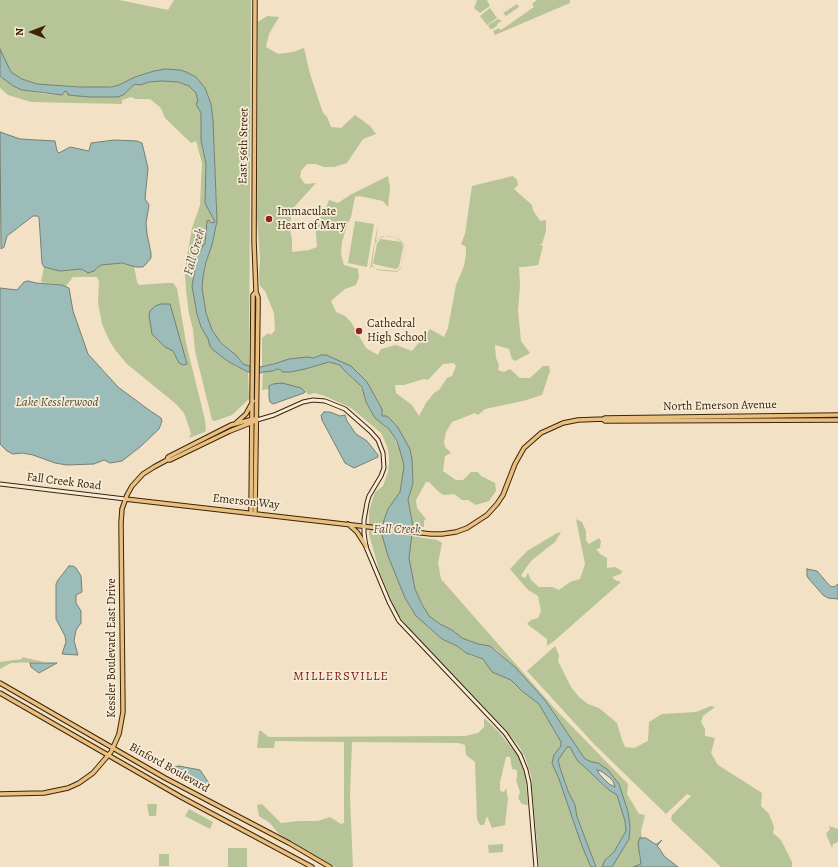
<!DOCTYPE html>
<html>
<head>
<meta charset="utf-8">
<style>
	body { margin:0 }
	#map { position:relative; width:838px; height:867px; overflow:hidden; background:#f2e1c4; font-family:Alegreya,serif }
	canvas { display:block }
	.north { position:absolute; left:12px; top:12px; width:40px; height:40px; -webkit-text-stroke:3px #f7ecd9; paint-order:stroke; rotate:270deg; font-size:11px; font-weight:700; line-height:16px; text-align:center; color:#3b2408 }
	.north::after { content:''; display:block; margin:auto; width:14px; height:18px; background:#3b2408; clip-path:polygon(50% 0,100% 100%,50% 72%,0 100%) }
</style>
</head>
<body>
<div id="map">
<canvas width="838" height="867"></canvas>
<div class="north">N</div>
</div>
<script>
const g = document.querySelector('canvas').getContext('2d');
g.lineJoin = 'round';
function paint(path, color) { g.fillStyle = color; g.fill(path, 'evenodd'); }
const poly = rows => new Path2D(rows.map(r => 'M' + r).join(''));
function stroke(path, color, width, dash) { g.strokeStyle = color; g.lineWidth = width; g.lineCap = dash ? 'butt' : 'round'; g.setLineDash(dash || []); g.stroke(path); }
function label(font, color, halo, rows, align = 'center') {
  g.font = font + ' Alegreya,serif'; g.lineWidth = 3.5; g.setLineDash([]); g.textBaseline = 'middle'; g.strokeStyle = halo; g.fillStyle = color; for (const [text, x, y, turn = 0] of rows) {
    g.save(); g.translate(x, y); g.rotate((+turn || 0) * Math.PI / 180); g.textAlign = isNaN(turn) ? turn : align; if (halo) g.strokeText(text, 0, 0); g.fillText(text, 0, 0); g.restore();
  }
}
paint(poly([
	[0,0,119,0,168,10,174,0,251,0,249,366,243,364,241,360,217,339,210,325,205,308,202,288,203,277,208,255,212,245,217,215,213,120,211,104,205,88,196,77,180,70,165,69,154,71,135,77,119,85,101,88,38,84,22,79,11,72,8,68,0,49],
	[477,0,487,0,490,6,480,13,474,8],
	[537,0,570,0,570,3,495,35,493,31,499,28,501,30,534,7,532,4],
	[517,4,519,7,506,16,503,13],
	[490,8,497,18,487,25,480,16],
	[267,16,279,17,269,34,266,47,278,54,293,52,304,48,310,74,323,113,327,117,331,127,341,128,355,115,370,126,376,134,363,139,347,163,334,167,324,167,316,164,307,164,301,171,300,177,305,184,316,183,295,206,291,216,290,230,292,239,292,252,309,250,317,247,315,222,324,213,329,200,338,203,350,195,388,176,390,187,388,207,383,201,359,196,355,197,351,217,347,225,342,242,341,254,344,265,358,269,359,277,356,285,345,289,331,301,336,312,345,316,351,322,366,348,378,355,381,349,396,345,412,351,430,329,444,337,448,328,456,285,464,266,466,254,466,247,461,244,465,234,472,186,513,176,517,180,518,185,514,189,532,205,533,210,540,221,546,220,546,231,542,244,539,244,543,246,538,265,524,267,519,267,520,286,518,310,521,341,530,353,515,361,512,359,509,349,495,345,496,358,499,365,498,370,504,372,510,369,520,378,530,378,543,366,549,366,550,371,542,395,523,401,485,409,478,415,475,413,452,422,446,432,444,442,445,447,451,453,445,456,443,471,456,480,463,480,471,472,478,472,481,476,495,483,496,491,489,501,476,505,468,500,462,500,454,494,444,495,440,493,429,482,426,482,416,500,417,508,426,519,424,521,424,527,413,526,408,500,413,483,412,459,410,449,387,416,382,416,382,409,367,382,351,366,319,357,314,358,289,359,274,364,262,366,262,338,268,333,271,335,275,330,274,313,265,291,260,286,259,276,260,259,257,219,258,22],
	[454,363,456,366,452,376,447,378,439,390,434,393,426,403,419,416,412,405,396,393,395,385,404,385,424,379,428,380,443,364],
	[498,19,502,21,497,24,497,26,492,29,491,27,492,29,490,29,488,25],
	[0,76,13,86,22,90,44,94,62,95,65,91,68,93,68,95,89,97,123,95,135,84,143,84,149,82,162,81,178,82,189,86,196,93,198,102,196,104,201,113,202,147,206,164,205,202,215,222,214,223,210,221,207,222,205,245,203,245,199,255,196,253,194,255,196,264,192,286,197,314,201,327,206,335,213,350,235,366,248,372,249,399,232,415,215,421,212,420,195,351,193,329,189,314,186,290,185,275,186,262,192,228,200,205,202,163,196,141,191,143,165,118,161,108,150,99,136,99,131,97,122,100,122,104,31,102,8,95,0,88],
	[355,221,374,224,367,267,348,263],
	[378,223,376,241,382,236,387,236,398,238,404,244,404,251,401,268,397,272,377,270,372,266,370,269],
	[384,236,397,238,403,244,404,250,401,267,397,271,376,269,372,265,375,243,379,239],
	[381,239,401,242,403,247,399,267,396,269,373,264,377,243],
	[118,263,134,266,137,282,139,285,166,283,173,283,177,288,186,343,205,420,206,430,205,432,189,438,191,434,189,427,184,413,176,404,127,364,116,351,109,340,102,324,98,303,99,282,97,277,73,277,66,286,41,282,44,267,61,271,81,269,86,273,96,270,101,265],
	[329,362,340,365,353,379,359,383,364,393,366,402,375,418,389,429,400,448,404,467,402,485,400,492,388,509,384,520,384,541,388,556,405,598,416,616,442,639,457,646,462,651,472,656,483,659,492,672,511,680,522,691,539,704,561,742,561,746,552,763,559,779,582,846,591,867,539,867,531,775,525,757,520,748,506,730,411,631,396,612,379,570,369,534,369,511,375,492,383,486,388,472,389,464,389,456,387,446,381,433,351,408,325,396,314,393,309,395,301,388,269,386,269,389,262,390,263,372,273,371,277,369,282,372,290,372,305,369],
	[576,519,582,522,586,531,586,540,589,544,599,538,601,541,600,548,596,549,600,554,607,558,607,568,615,567,622,571,621,574,612,577,615,580,621,582,554,641,547,646,547,639,527,624,531,620,538,618,541,611,538,596,528,590,510,569,527,551,557,533,561,532,555,542,532,560,523,572,521,576,525,578,528,573,531,580,539,587,552,587,559,590,570,582,580,579,585,564],
	[411,536,437,540,442,543,438,563,441,579,556,710,628,784,627,794,639,814,645,815,641,831,642,838,640,838,639,856,641,861,641,864,633,867,612,867,629,839,630,827,628,812,619,784,608,770,585,759,545,700,515,667,495,649,490,646,478,644,462,638,452,630,440,624,429,616,415,589,412,574,409,558],
	[555,646,559,655,558,661,571,687,579,697,588,704,599,708,617,723,622,740,625,747,634,748,648,741,649,722,662,714,696,712,711,706,715,707,703,716,701,722,705,729,705,736,715,738,711,753,718,765,762,793,761,806,769,814,774,827,773,833,781,840,792,862,792,867,721,867,672,821,671,819,672,815,691,796,687,794,666,814,594,744,527,671],
	[22,657,44,662,11,663,0,669,0,662,22,659],
	[484,718,499,732,518,756,525,775,528,805,522,804,518,798,520,792,516,780,517,777,517,770,512,769,510,757,506,757,500,782,500,791,504,792,506,788,508,799,505,825,492,828,487,816,484,825,480,825,477,819,475,762,466,755,465,745,459,743,352,742,350,797,353,867,335,867,279,834,270,823,259,816,257,805,262,804,281,823,299,821,318,821,330,817,341,824,344,823,344,742,275,741,274,748,257,748,259,731,261,731,269,737,465,736,478,733,484,727],
	[567,747,570,747,577,760,609,790,617,795,621,805,625,821,626,831,614,852,605,860,602,867,596,867,577,817,575,805,568,791,560,768,558,760],
	[147,804,157,804,156,816,149,816],
	[189,809,213,822,210,829,185,816],
	[829,826,838,829,838,842,833,844,832,848,826,834,830,829],
	[503,844,503,852,489,853,488,845],
	[228,848,247,848,247,867,228,867],
	[159,854,169,854,169,866,159,866]
]), '#b6c497');
const water = poly([
	[0,49,11,72,22,79,37,84,80,87,111,87,119,85,135,77,154,71,165,69,180,70,186,72,196,77,205,88,211,104,213,120,217,221,212,245,206,262,203,277,202,288,206,313,212,330,221,343,237,356,243,364,249,366,260,367,274,364,289,359,307,357,314,358,321,355,326,355,351,366,367,382,382,409,382,416,387,416,397,426,410,449,412,459,413,483,408,500,413,526,409,558,415,589,422,604,429,616,440,624,452,630,462,638,478,644,490,646,515,667,545,700,585,759,592,762,598,763,608,770,619,784,628,812,630,827,629,839,612,867,602,867,605,860,614,852,626,831,625,821,617,795,609,790,577,760,570,747,567,747,558,760,560,768,568,791,575,805,577,817,596,867,591,867,582,846,559,779,552,763,554,755,561,746,561,742,539,704,522,691,511,680,492,672,483,659,466,653,457,646,442,639,416,616,405,598,388,556,382,535,384,520,388,509,400,492,404,467,403,461,397,441,389,429,375,418,366,402,362,387,343,369,340,365,329,362,305,369,290,372,282,372,281,370,277,369,273,371,263,372,261,373,248,372,229,362,213,350,210,346,208,339,201,327,197,314,192,286,196,264,194,255,196,253,199,255,203,245,205,244,207,221,209,220,211,223,215,222,205,203,206,164,201,140,201,113,196,104,197,102,198,102,196,93,189,86,178,82,162,81,149,82,140,85,135,84,123,95,118,97,89,97,68,95,68,93,65,91,62,95,22,90,13,86,0,76,0,49],
	[597,770,601,771,609,777,613,781,615,787,609,784,600,775,597,770],
	[0,132,20,139,55,141,57,151,59,153,70,147,89,151,91,143,114,140,137,141,142,143,148,168,145,199,149,205,146,223,147,234,151,253,151,258,146,264,143,267,136,267,122,263,101,265,94,271,88,273,81,269,60,271,44,267,42,263,39,217,37,216,33,216,7,236,4,247,1,249,0,132],
	[28,281,36,283,62,285,69,288,73,311,88,354,118,387,149,410,161,418,162,421,159,429,140,447,122,461,110,463,104,460,94,464,67,465,55,463,33,455,22,453,13,454,7,451,0,444,0,288,17,290,24,282,28,281],
	[161,304,170,304,187,364,183,365,179,363,173,351,165,347,152,334,149,315,150,311,155,306,161,304],
	[282,383,301,388,305,392,304,393,273,404,270,402,269,398,269,386,273,384,282,383],
	[324,412,330,412,340,416,345,415,347,421,356,434,367,441,378,455,378,457,354,468,345,463,322,420,321,415,324,412],
	[69,566,73,566,76,568,81,576,82,592,76,595,76,603,81,611,81,623,76,630,74,641,78,655,62,654,66,642,65,636,56,619,56,584,58,580,69,566],
	[807,569,817,571,830,586,834,587,838,584,838,599,828,598,823,595,809,579,807,576,807,569],
	[30,663,57,663,39,673,31,667,30,663],
	[179,766,200,770,209,783,209,785,207,786,170,768,179,766],
	[640,838,646,838,655,844,657,844,662,840,657,846,659,848,664,856,678,867,633,867,641,864,638,843,640,838]
]);
paint(water, '#9cbcba');
stroke(water, '#757f73', 1);
paint(poly([
	[381,524,414,528,413,536,381,532]
]), '#f2e1c4');
const secondary = poly([
	[257,420,274,415,303,402,313,400,325,401,345,409,370,431,378,440,383,453,384,468,381,476,369,496,367,503,364,520,364,533,366,547,389,602,399,621,505,733,520,755,526,770,529,783,536,867],
	[0,484,125,499]
]);
const primary = poly([
	[255,0,254,241,256,292,258,297,258,307,255,513],
	[603,419,605,421,838,420],
	[237,422,246,414,253,401],
	[167,460,170,460,230,431,253,422],
	[125,499,431,534,442,534,456,532,467,528,487,515,497,504,503,495,515,464,524,448,541,433,563,423,578,420,603,419,605,418,838,415],
	[251,513,253,295,256,292],
	[348,524,357,532,366,546],
	[0,683,165,778,289,843,330,867],
	[0,693,181,797,312,867],
	[0,794,44,793,68,788,79,783,93,773,111,752,119,734,123,712,121,523,122,509,127,495,132,486,143,474,154,467,167,460,168,457,231,425,253,419,257,420]
]);
stroke(secondary, '#3b2408', 5);
stroke(primary, '#3b2408', 5.5);
stroke(secondary, '#f7ecd9', 3);
stroke(primary, '#e9c082', 3.5);
for (const [x, y, r, color] of [
	[269,219,4,"#8f2418"],
	[359,331,4,"#8f2418"]
]) { const dot = new Path2D(); dot.arc(x, y, r, 0, 2 * Math.PI); g.fillStyle = color; g.fill(dot); stroke(dot, '#f7ecd9', 1.5); }
label('12px', '#3b2408', '#f7ecd9', [
	["East 56th Street",244,146,-89],
	["North Emerson Avenue",720,406,-1],
	["Fall Creek Road",64,482,7],
	["Emerson Way",246,502,6],
	["Kessler Boulevard East Drive",112,648,-90],
	["Binford Boulevard",169,768,29]
]);
label('12px', '#3b2408', '#f7ecd9', [
	["Immaculate",277,212],
	["Heart of Mary",277,226],
	["Cathedral",367,324],
	["High School",367,338]
], 'left');
label('italic 13px', '#58523d', '#f7ecd9', [
	["Fall Creek",195,252,-74],
	["Lake Kesslerwood",57,403],
	["Fall Creek",397,530]
]);
g.letterSpacing = '1px';
label('13px', '#7a1f14', '#f7ecd9', [
	["MILLERSVILLE",341,677]
]);
g.letterSpacing = '0px';
</script>
</body>
</html>
